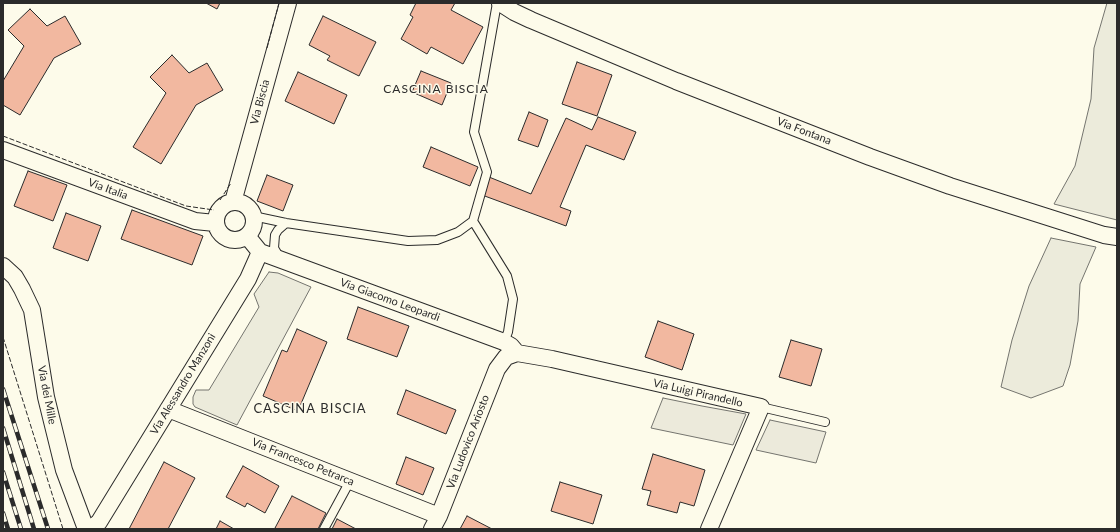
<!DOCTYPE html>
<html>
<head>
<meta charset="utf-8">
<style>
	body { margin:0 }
	#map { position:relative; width:1120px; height:532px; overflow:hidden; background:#fdfbea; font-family:Lato,sans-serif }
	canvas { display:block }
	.frame { position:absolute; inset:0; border:4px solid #2b2b2b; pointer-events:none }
</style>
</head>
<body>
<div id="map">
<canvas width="1120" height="532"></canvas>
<div class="frame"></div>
</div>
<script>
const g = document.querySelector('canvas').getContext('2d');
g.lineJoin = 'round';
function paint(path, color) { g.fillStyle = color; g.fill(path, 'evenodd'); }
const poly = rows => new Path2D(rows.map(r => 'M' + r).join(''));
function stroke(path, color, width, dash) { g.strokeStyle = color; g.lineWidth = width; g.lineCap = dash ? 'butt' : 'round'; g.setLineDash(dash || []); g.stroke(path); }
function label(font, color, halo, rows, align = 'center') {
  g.font = font + ' Lato,sans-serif'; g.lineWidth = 3; g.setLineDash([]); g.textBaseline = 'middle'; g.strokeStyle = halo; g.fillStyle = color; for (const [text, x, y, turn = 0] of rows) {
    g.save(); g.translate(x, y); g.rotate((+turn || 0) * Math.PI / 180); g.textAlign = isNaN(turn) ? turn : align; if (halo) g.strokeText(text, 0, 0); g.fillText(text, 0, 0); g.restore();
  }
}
const green = poly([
	[1107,3,1117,3,1117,220,1054,204,1075,166,1091,99,1094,48,1107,3],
	[1051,238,1096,247,1080,284,1078,321,1070,365,1063,386,1031,398,1001,387,1012,340,1029,286,1051,238],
	[269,272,278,273,311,287,237,425,195,407,193,404,193,397,196,390,209,390,259,307,254,294,269,272]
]);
paint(green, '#ecebdb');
stroke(green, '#74746e', 1);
const parking = poly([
	[663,398,702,406,746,414,733,445,651,428,663,398],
	[770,420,826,432,816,463,756,450,770,420]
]);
paint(parking, '#eceadb');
stroke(parking, '#74746e', 1);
const building = poly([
	[206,3,220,3,217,9,206,3],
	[416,3,455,3,451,10,483,27,463,64,431,47,427,54,401,39,413,17,410,15,416,3],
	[30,9,47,26,65,16,81,44,54,58,20,115,3,105,3,81,24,46,8,30,30,9],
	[323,16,376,42,359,76,327,60,330,56,309,45,323,16],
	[172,55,189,73,207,63,223,90,196,105,161,164,133,147,166,93,150,77,172,55],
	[577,62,612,75,597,116,562,104,577,62],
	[421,71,451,83,442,105,412,92,421,71],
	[298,72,347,95,334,124,285,101,298,72],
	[529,112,548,120,538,147,518,140,529,112],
	[598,117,636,132,624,160,586,145,560,207,571,211,566,226,482,195,489,177,531,194,566,118,592,130,598,117],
	[431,147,478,167,470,186,423,167,431,147],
	[28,171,67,185,53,221,14,206,28,171],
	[267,175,293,185,283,211,257,201,267,175],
	[132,210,203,236,192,265,121,239,132,210],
	[66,213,101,226,88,261,53,248,66,213],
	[358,307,409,326,397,357,347,339,358,307],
	[658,321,694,334,682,370,645,357,658,321],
	[297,329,327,342,298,411,263,396,282,350,287,352,297,329],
	[791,340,822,349,811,386,779,377,791,340],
	[406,390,456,410,446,434,397,414,406,390],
	[653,454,705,470,694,506,680,502,677,513,647,505,651,491,642,489,653,454],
	[406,457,434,468,423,495,396,484,406,457],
	[164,462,195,478,168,529,129,529,164,462],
	[243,466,279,486,265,513,247,503,245,507,226,497,243,466],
	[560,482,602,495,593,524,551,511,560,482],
	[292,496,326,513,318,529,278,529,275,528,292,496],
	[467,516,492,529,460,529,467,516],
	[337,519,356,529,332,529,337,519],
	[220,521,234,529,216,529,220,521]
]);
paint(building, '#f2b8a0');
stroke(building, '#2b2b2b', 1);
const lane = poly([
	[253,216,286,223,408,241,437,240,458,232,473,221,487,172,474,132,497,3],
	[473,221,507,276,513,299,508,332,504,342],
	[280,258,274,248,275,235,278,230,286,223],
	[761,407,825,422],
	[324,529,350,481]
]);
const street = poly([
	[500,3,514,12,531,20,676,81,870,157,950,186,1104,235,1117,237],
	[3,150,195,221,215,223],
	'216 221a19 19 0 1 1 38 0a19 19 0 1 1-38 0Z',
	[233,202,288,3],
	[260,252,504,342,511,346,517,353],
	[3,266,15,277,22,289,32,310,46,397,64,470,86,529],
	[168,409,439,516],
	[90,529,99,522,248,279,260,252,247,236],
	[432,529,439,516,497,369,506,357,517,353,552,359,761,407,709,529]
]);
stroke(lane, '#2b2b2b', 10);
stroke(street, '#2b2b2b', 18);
stroke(lane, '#fdfbea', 8);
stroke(street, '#fdfbea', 16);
const rail = poly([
	[3,389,48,529],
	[3,428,34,529],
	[3,472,21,529],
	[3,513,8,529]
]);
stroke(rail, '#2b2b2b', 4.5);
stroke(rail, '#fdfbea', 3, [9]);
stroke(poly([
	[267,48,279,3],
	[3,136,186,206,214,210],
	[220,200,231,183],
	[3,337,63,529]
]), '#2b2b2b', 1, [5, 2]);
label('11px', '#2b2b2b', '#fdfbea', [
	["Via Biscia",260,102,-75],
	["Via Fontana",804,131,21],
	["Via Italia",108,189,20],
	["Via Giacomo Leopardi",390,300,20],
	["Via Alessandro Manzoni",183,384,-59],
	["Via Luigi Pirandello",698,393,13],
	["Via dei Mille",47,395,79],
	["Via Ludovico Ariosto",468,442,-69],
	["Via Francesco Petrarca",303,462,22]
]);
g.letterSpacing = '1px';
label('12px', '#2b2b2b', '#fdfbea', [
	["CASCINA BISCIA",436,89]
]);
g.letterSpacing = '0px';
g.letterSpacing = '1px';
label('13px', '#2b2b2b', '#fdfbea', [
	["CASCINA BISCIA",310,409]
]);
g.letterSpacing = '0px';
</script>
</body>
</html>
